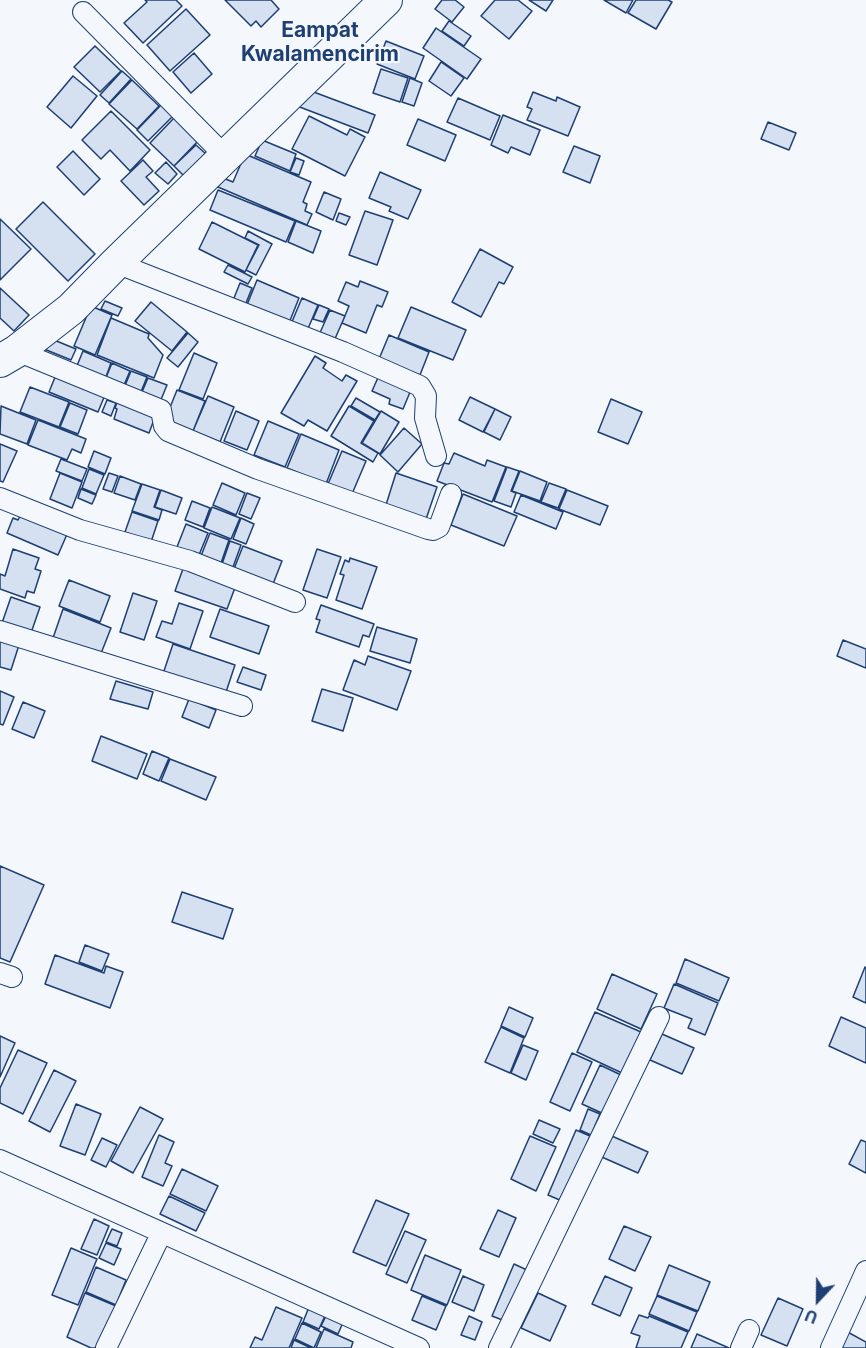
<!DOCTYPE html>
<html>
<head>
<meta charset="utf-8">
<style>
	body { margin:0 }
	#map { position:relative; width:866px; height:1348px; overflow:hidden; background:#f4f7fb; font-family:Inter,sans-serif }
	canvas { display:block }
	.north { position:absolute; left:788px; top:1270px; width:60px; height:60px; -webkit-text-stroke:4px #f4f7fb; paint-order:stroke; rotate:202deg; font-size:16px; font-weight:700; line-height:24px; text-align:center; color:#1d3f73 }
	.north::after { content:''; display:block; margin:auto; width:21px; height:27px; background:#1d3f73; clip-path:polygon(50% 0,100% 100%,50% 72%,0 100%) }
</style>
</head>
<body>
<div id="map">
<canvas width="866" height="1348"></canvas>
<div class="north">U</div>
</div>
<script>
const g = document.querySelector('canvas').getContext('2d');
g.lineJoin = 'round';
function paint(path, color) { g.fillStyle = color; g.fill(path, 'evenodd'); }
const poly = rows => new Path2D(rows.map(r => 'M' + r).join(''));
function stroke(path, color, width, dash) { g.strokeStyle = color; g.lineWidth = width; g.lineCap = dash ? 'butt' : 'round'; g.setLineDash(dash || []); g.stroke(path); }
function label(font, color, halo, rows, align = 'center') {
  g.font = font + ' Inter,sans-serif'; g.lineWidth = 4.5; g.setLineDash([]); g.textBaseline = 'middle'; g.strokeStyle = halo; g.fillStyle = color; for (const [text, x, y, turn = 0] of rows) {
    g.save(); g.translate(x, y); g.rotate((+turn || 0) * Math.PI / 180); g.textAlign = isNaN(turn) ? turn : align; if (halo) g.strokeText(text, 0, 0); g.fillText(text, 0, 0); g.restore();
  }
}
const building = poly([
	[145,0,176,0,182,6,143,43,124,23,147,2,145,0],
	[225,0,271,0,279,9,261,27,256,21,251,26,225,0],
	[442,0,455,0,464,7,452,22,435,9,442,0],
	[495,0,518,0,532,11,509,39,481,16,495,0],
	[529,0,553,0,546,11,529,0],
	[604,0,633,0,626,13,604,0],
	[636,0,668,0,672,2,656,29,628,13,636,0],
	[186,9,210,35,170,71,147,45,186,9],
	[449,21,471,36,464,46,442,31,449,21],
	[436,28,481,59,467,79,423,48,436,28],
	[386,41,424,56,415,79,377,64,386,41],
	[95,46,121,71,100,92,74,67,95,46],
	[194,53,212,74,191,93,173,72,194,53],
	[441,62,464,78,451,96,429,81,441,62],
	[381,69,408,78,400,102,373,93,381,69],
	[122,71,131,79,109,103,100,95,122,71],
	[73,76,97,96,71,128,47,107,73,76],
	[410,78,422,83,414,106,402,102,410,78],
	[132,80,159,106,137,129,109,104,132,80],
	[311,91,375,115,368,133,297,106,311,91],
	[533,92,556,101,557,97,580,107,568,136,527,120,532,109,527,107,533,92],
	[458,98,500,116,490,140,447,122,458,98],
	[162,104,173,116,148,141,137,130,162,104],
	[111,111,150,150,130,171,110,150,101,159,82,140,111,111],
	[503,115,540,130,530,155,511,147,508,153,491,145,503,115],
	[309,116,347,135,350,129,365,137,345,176,292,149,309,116],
	[175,117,199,140,174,166,150,143,175,117],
	[418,119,456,135,445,161,407,145,418,119],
	[768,122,796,133,789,150,761,139,768,122],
	[262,140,296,154,290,171,255,156,262,140],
	[196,145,207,155,185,177,174,166,196,145],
	[574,146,600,156,590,183,563,172,574,146],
	[73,151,100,179,84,195,57,167,73,151],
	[245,154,311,182,303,202,307,204,305,211,312,214,307,225,218,187,223,178,233,182,245,154],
	[296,158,304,161,299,175,290,172,296,158],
	[143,160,153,171,146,177,159,191,144,205,121,181,143,160],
	[166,162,177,174,168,184,155,173,166,162],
	[380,172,421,190,408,219,389,211,391,207,369,198,380,172],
	[218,190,295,221,286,242,210,210,218,190],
	[324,192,341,199,333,220,316,212,324,192],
	[43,202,95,254,68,281,16,229,43,202],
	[365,211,393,220,377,265,349,255,365,211],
	[339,213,350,217,346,225,336,221,339,213],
	[0,219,31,249,0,280,0,219],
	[296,221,321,231,313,253,288,242,296,221],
	[212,222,258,245,245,272,199,249,212,222],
	[248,231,272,244,256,275,246,270,259,245,245,238,248,231],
	[480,249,513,267,504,284,499,282,481,317,452,302,480,249],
	[228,265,252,277,248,284,224,272,228,265],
	[257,280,299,298,289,323,247,305,257,280],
	[360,281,388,292,382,307,377,305,366,333,342,323,349,306,338,301,346,282,358,287,360,281],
	[240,283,252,288,244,308,232,303,240,283],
	[0,288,29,315,14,331,0,318,0,288],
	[302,298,318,305,307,331,291,324,302,298],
	[105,301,122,308,118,316,101,309,105,301],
	[151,302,187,332,172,351,135,321,151,302],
	[319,305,329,309,323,322,313,319,319,305],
	[91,306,112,315,95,355,74,346,91,306],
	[411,307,466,330,453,360,398,338,411,307],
	[330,310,345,316,334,341,319,335,330,310],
	[111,318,149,334,148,338,163,355,154,378,97,355,111,318],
	[188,333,198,342,178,367,167,358,188,333],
	[389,335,429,352,420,375,379,359,389,335],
	[54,340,76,349,71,360,44,349,54,340],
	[83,351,111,363,103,385,74,373,83,351],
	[194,353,217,363,203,399,179,390,194,353],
	[315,356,326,363,323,368,342,381,346,375,357,381,327,431,308,420,304,426,281,413,315,356],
	[112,363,130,371,121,392,103,385,112,363],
	[58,370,107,390,98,412,49,392,58,370],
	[131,371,147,377,138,399,122,393,131,371],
	[381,371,413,385,403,409,389,404,390,399,372,391,381,371],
	[148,378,167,385,158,407,139,399,148,378],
	[30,387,69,402,59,427,20,412,30,387],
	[177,390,205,401,193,431,165,420,177,390],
	[120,394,158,409,149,433,114,419,117,409,115,408,120,394],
	[208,396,234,407,220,442,193,431,208,396],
	[470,397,495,409,483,432,459,420,470,397],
	[356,398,380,412,375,420,351,406,356,398],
	[611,399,642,412,628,444,598,432,611,399],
	[107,400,116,403,111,416,102,412,107,400],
	[70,403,87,410,78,434,60,427,70,403],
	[1,406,36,420,27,444,0,434,1,406],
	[349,406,374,421,361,443,378,453,373,462,331,436,349,406],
	[495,409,511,417,500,440,484,432,495,409],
	[236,411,259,421,247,450,224,441,236,411],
	[381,411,399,422,380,454,362,443,381,411],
	[38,420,86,439,81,453,72,449,67,460,28,445,38,420],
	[268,421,299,434,285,467,254,455,268,421],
	[404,428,422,444,398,472,380,455,404,428],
	[301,434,339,450,326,484,287,468,301,434],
	[0,444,17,451,3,482,0,481,0,444],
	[94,451,111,458,105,474,88,467,94,451],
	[342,451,366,461,352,494,328,484,342,451],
	[454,453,485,466,487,460,506,467,492,502,437,481,444,463,449,464,454,453],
	[61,459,87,469,82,481,56,471,61,459],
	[507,467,519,471,511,491,516,493,511,507,494,501,507,467],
	[89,469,104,475,96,494,82,488,89,469],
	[520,471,547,482,540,501,512,491,520,471],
	[60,473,82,482,72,508,50,499,60,473],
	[109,473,118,476,112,492,103,489,109,473],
	[396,473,437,487,425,522,385,508,396,473],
	[120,476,141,484,135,500,114,493,120,476],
	[222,483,245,493,236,515,213,505,222,483],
	[549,483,566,489,558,508,541,502,549,483],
	[142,484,160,490,154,507,162,510,159,520,132,511,142,484],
	[81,489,96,495,92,504,78,498,81,489],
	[161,490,182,498,176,514,155,507,161,490],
	[567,490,608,506,600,525,559,509,567,490],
	[247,493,260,498,251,519,239,514,247,493],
	[463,494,517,516,504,546,451,525,463,494],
	[521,495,563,512,556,529,514,512,521,495],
	[192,501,210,508,203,527,185,520,192,501],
	[212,507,240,518,231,539,204,528,212,507],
	[22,512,68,532,58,555,7,533,13,518,18,520,22,512],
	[132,512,158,521,151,542,125,532,132,512],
	[241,518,254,524,246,544,233,539,241,518],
	[186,524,208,533,199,555,177,547,186,524],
	[210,533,229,540,221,563,201,556,210,533],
	[230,541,241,545,233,567,222,564,230,541],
	[243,546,282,561,273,584,234,569,243,546],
	[13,549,39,558,35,569,41,571,34,593,27,591,25,598,0,589,0,574,5,576,13,549],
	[317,549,341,557,327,598,303,590,317,549],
	[350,558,377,567,362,609,336,600,344,575,340,574,345,560,349,562,350,558],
	[184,566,236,585,227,609,175,591,184,566],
	[69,580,110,596,100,622,59,606,69,580],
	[133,593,157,601,144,640,120,632,133,593],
	[11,597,40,607,31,633,2,623,11,597],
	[179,603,203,611,190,649,156,637,162,621,172,624,179,603],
	[321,605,374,624,369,637,363,635,359,647,316,632,320,620,316,619,321,605],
	[63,609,111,628,100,656,53,638,63,609],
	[220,609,269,626,259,654,210,637,220,609],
	[377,627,417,639,410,663,370,651,377,627],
	[0,639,19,645,11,670,0,667,0,639],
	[843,640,866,649,866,668,837,656,843,640],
	[173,644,235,665,225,695,163,674,173,644],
	[368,656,411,671,397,710,343,690,354,660,365,665,368,656],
	[243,667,266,675,261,690,237,682,243,667],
	[116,681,153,692,148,709,110,699,116,681],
	[322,689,353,698,343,731,312,721,322,689],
	[0,691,14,697,3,725,0,724,0,691],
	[189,699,216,710,209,728,182,717,189,699],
	[23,702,45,711,34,738,12,729,23,702],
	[101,736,147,754,137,779,92,761,101,736],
	[152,751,169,758,159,781,143,774,152,751],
	[170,759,216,777,206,800,161,781,170,759],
	[0,866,44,885,10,962,0,958,0,866],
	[182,892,233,909,223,939,172,922,182,892],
	[85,945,109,954,102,971,79,962,85,945],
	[55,955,104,973,106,966,123,972,110,1008,45,984,55,955],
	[685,959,729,978,719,1001,676,983,685,959],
	[865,967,866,968,866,1003,853,997,865,967],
	[612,974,657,994,641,1029,597,1009,612,974],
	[674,984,718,1003,705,1035,688,1028,692,1019,664,1008,674,984],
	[509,1007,533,1018,525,1037,501,1026,509,1007],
	[595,1012,641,1032,622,1073,577,1052,595,1012],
	[841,1017,866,1028,866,1063,829,1046,841,1017],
	[501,1027,524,1038,510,1073,485,1062,501,1027],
	[662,1034,694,1048,682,1074,650,1060,662,1034],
	[0,1036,15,1043,0,1077,0,1036],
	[523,1045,538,1051,526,1080,511,1073,523,1045],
	[18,1050,47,1063,23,1114,0,1103,0,1088,18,1050],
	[572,1053,592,1062,570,1111,550,1102,572,1053],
	[600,1065,621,1075,604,1114,582,1104,600,1065],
	[54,1070,76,1081,50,1132,29,1121,54,1070],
	[76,1104,101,1114,85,1155,60,1146,76,1104],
	[140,1107,163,1119,133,1173,111,1161,140,1107],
	[588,1109,600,1114,591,1135,580,1130,588,1109],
	[539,1120,560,1129,553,1143,533,1134,539,1120],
	[576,1130,590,1136,562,1201,548,1195,576,1130],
	[605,1133,648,1152,638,1173,595,1154,605,1133],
	[159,1135,174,1142,165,1163,172,1166,163,1186,142,1177,159,1135],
	[530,1136,556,1147,536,1191,511,1179,530,1136],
	[102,1138,117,1145,106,1167,91,1160,102,1138],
	[861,1140,866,1142,866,1173,849,1164,861,1140],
	[182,1169,218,1186,206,1211,170,1194,182,1169],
	[169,1196,205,1213,196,1231,160,1214,169,1196],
	[376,1200,409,1214,386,1266,353,1252,376,1200],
	[498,1210,516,1218,499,1257,480,1249,498,1210],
	[94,1219,109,1226,97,1255,81,1249,94,1219],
	[624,1226,651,1237,635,1271,609,1259,624,1226],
	[112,1229,122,1233,117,1246,106,1242,112,1229],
	[405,1231,426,1240,407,1283,386,1274,405,1231],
	[106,1243,121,1249,114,1265,99,1258,106,1243],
	[71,1248,97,1259,78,1305,52,1295,71,1248],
	[425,1255,461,1270,447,1305,411,1290,425,1255],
	[514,1264,527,1270,505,1321,492,1316,514,1264],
	[669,1265,710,1282,698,1311,657,1295,669,1265],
	[96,1267,126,1280,116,1305,86,1292,96,1267],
	[463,1276,484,1285,474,1311,452,1302,463,1276],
	[605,1276,632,1288,620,1316,592,1304,605,1276],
	[85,1293,116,1306,98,1348,91,1348,67,1337,85,1293],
	[538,1293,566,1306,550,1341,521,1328,538,1293],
	[422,1296,446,1306,436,1330,412,1320,422,1296],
	[657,1296,697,1312,689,1331,649,1314,657,1296],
	[778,1298,803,1309,787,1346,761,1335,778,1298],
	[311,1302,328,1309,319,1329,303,1322,311,1302],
	[276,1307,302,1318,289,1348,250,1348,255,1337,262,1340,276,1307],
	[328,1312,344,1320,338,1334,321,1326,328,1312],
	[639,1315,648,1318,649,1316,688,1332,681,1348,636,1348,640,1336,631,1333,639,1315],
	[469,1316,482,1322,475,1340,461,1335,469,1316],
	[302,1323,321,1332,314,1348,295,1339,302,1323],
	[324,1329,353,1342,351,1348,316,1348,324,1329],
	[844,1330,866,1342,866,1348,834,1348,844,1330],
	[697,1334,729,1348,691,1348,697,1334],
	[294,1340,311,1348,291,1348,294,1340]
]);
paint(building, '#d5e0f0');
stroke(building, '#1d3f73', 1.5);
const street = poly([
	[83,12,227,158],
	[116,263,343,352,420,386,426,396,425,418,436,456],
	[17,351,161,410,164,426,168,431,258,469,428,529,433,530,439,527,451,494],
	[0,498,80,530,190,561,295,602],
	[0,631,242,706],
	[0,973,12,977],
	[0,1160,419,1348],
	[106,1348,161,1234],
	[499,1348,659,1017],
	[741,1348,749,1330],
	[831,1348,866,1271]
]);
const primary = poly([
	[0,361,17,351,71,309,116,263,386,0]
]);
stroke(street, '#1d3f73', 22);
stroke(primary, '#1d3f73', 34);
stroke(street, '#f4f7fb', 20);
stroke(primary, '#f4f7fb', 32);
label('bold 21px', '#1d3f73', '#f4f7fb', [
	["Eampat",320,31],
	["Kwalamencirim",320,55]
]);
</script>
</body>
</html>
